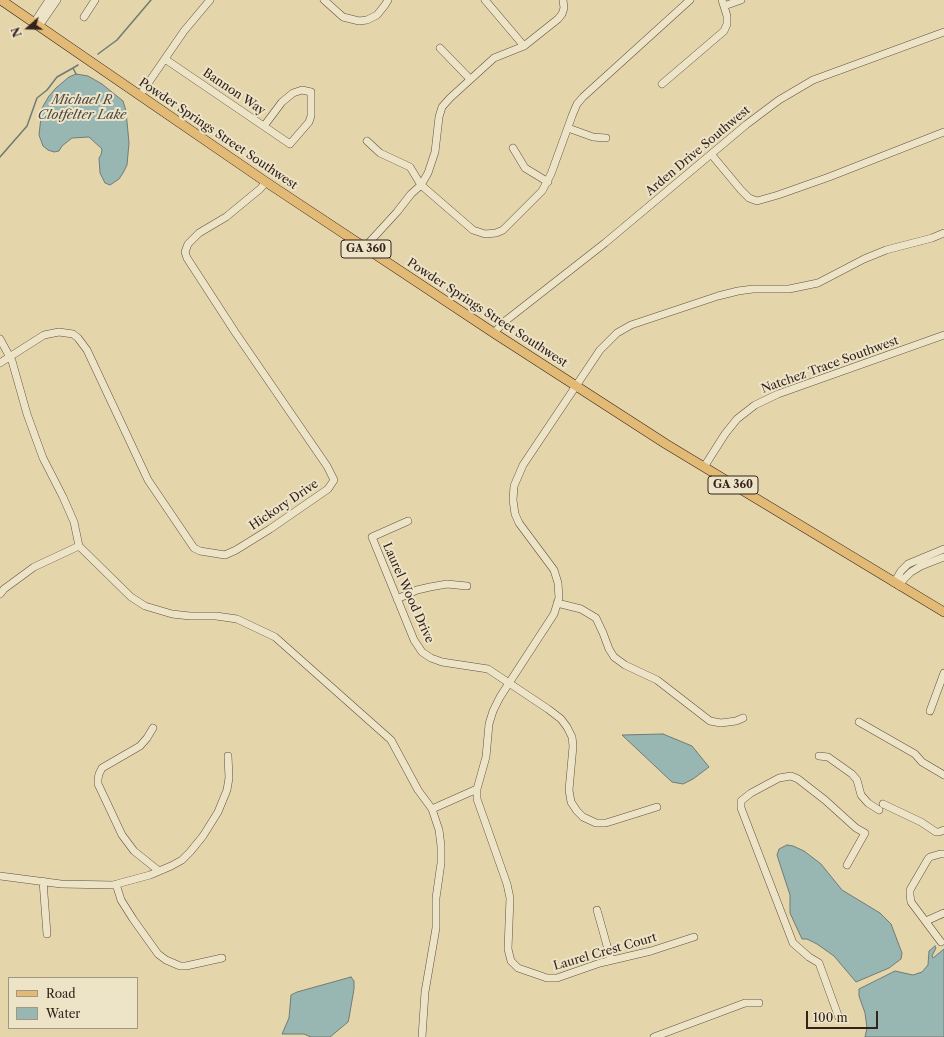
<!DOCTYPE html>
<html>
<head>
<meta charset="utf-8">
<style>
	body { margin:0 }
	#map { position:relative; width:944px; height:1037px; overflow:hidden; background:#e4d5aa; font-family:"Libre Caslon Text",serif }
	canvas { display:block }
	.legend { position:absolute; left:8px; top:977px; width:130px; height:52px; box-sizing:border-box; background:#ede4c8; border:1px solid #a39784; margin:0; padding:5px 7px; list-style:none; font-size:12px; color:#34231d }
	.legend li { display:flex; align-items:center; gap:8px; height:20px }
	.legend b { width:20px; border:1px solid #a39784 }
	.north { position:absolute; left:8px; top:8px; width:40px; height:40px; -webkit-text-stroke:3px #ede4c8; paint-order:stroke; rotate:250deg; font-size:11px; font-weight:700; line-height:16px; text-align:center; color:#34231d }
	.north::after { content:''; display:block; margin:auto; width:14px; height:18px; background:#34231d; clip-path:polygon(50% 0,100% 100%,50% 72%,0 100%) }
	.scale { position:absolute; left:806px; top:1011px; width:72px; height:18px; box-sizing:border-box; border:2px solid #34231d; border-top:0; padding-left:5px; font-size:12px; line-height:14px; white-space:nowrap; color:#34231d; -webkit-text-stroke:3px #ede4c8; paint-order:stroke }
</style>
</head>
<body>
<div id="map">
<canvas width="944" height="1037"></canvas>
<ul class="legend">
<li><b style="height:5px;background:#e2ba75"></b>Road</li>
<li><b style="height:11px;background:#98b6b2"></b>Water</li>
</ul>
<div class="north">N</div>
<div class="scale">100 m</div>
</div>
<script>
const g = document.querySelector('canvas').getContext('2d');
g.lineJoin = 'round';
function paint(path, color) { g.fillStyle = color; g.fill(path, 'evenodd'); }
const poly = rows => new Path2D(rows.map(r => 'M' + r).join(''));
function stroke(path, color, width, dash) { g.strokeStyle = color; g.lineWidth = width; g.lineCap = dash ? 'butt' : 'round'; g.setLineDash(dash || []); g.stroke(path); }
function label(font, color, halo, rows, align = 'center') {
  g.font = font + ' "Libre Caslon Text",serif'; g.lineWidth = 4; g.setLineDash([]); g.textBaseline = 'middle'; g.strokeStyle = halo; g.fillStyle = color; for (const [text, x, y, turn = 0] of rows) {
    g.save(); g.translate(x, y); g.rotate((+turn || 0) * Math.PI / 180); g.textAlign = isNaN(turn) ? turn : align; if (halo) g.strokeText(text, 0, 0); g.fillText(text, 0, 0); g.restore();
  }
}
const water = poly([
	[76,74,88,76,102,84,123,101,126,111,129,143,127,165,123,173,119,179,110,185,105,183,100,173,99,158,101,155,102,149,89,137,72,138,62,146,59,151,54,152,48,150,43,146,39,135,42,108,49,96,56,88,69,77,76,74],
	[663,734,692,746,709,767,693,779,683,784,672,782,622,735,663,734],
	[787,845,793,846,804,851,821,864,842,890,880,913,891,924,902,953,901,959,889,968,856,982,834,956,817,944,807,939,802,939,790,913,790,895,777,855,779,849,787,845],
	[935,946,936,948,932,956,933,958,944,949,944,1037,865,1037,867,1028,865,1013,859,996,859,989,895,971,913,975,922,972,928,965,929,951,935,946],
	[351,977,354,981,354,989,349,1018,348,1022,330,1037,311,1037,304,1034,282,1034,289,1018,291,995,297,992,351,977]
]);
paint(water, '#98b6b2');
stroke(water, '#707b76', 1);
stroke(poly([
	[98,54,117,40,151,0],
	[76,74,73,68,78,65],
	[0,157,27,126,37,98,47,90,57,77,73,68]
]), '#707b76', 1.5);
const minor = poly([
	[324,0,343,17,359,21,367,20,377,15,385,5,388,0],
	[485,0,524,46],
	[724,6,741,0],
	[84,17,95,0],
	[34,23,49,0],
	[39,26,57,0],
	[440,48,470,79],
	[165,59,290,144,309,122,311,116,311,92,302,90,293,93,282,102,264,126],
	[662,84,724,31,727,24,727,16,722,0],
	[140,95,184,31,210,0],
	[568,128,593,137,606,138],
	[367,141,380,153,410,167,421,185,473,230,485,234,496,233,503,230,542,191,551,174,572,116,577,104,583,97,690,0],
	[513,148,525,168,548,182],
	[711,154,741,190,749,198,757,201,778,195,829,177,944,132],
	[364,248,397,212,411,194,421,185,428,173,435,152,439,117,442,107,450,98,494,58,524,46,558,19,562,14,564,8,563,0],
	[494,333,504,322,605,243,747,124,779,100,813,80,944,32],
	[0,339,12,361,27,414,43,458,63,497,74,522,79,546,131,597,145,606,172,614,190,616,216,616,237,619,275,637,391,740,418,790,432,809,439,830,441,846,441,863,436,898,436,928,425,992,422,1037],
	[0,363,44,335,59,332,73,334,78,338,87,350,148,480,194,548,200,551,225,555,236,550,270,529,328,489,334,480,327,466,235,332,187,258,185,252,188,244,199,233,226,217,260,189,266,182],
	[704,467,725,434,737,419,755,405,778,394,944,335],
	[408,521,372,537,414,640,422,652,431,658,442,662,488,669,548,709,561,719,567,727,572,737,573,746,569,790,571,802,577,811,583,817,596,823,606,823,657,807],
	[894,583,901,571,908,564,944,549],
	[899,586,904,579,911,572,921,566,944,557],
	[0,594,4,589,34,567,79,546],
	[397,599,417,590,430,587,447,584,467,586],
	[557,603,581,609,596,618,603,633,609,649,614,657,625,665,657,680,710,721,721,723,736,721,743,718],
	[930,711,944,673],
	[859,722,915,754,922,762,944,775],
	[153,728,147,738,140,746,102,768,99,774,98,779,98,784,107,803,122,835,134,851,159,871],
	[819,756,828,757,852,774,857,780,861,795,868,803,879,810],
	[477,789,477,799,507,884,510,898,508,949,511,961,518,968,547,978,557,978,600,963,651,951,694,937],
	[883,804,921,822,936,832,939,832,944,830],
	[432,809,477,789,486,757,489,724,493,711,500,697,554,614,559,598,558,583,554,570,519,523,515,514,513,500,514,486,523,465,600,350,617,333,631,325,718,296,738,291,753,289,789,289,818,283,864,259,886,250,932,238,944,233],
	[0,876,61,884,113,885,150,875,171,866,182,860,190,852,203,836,218,812,227,790,229,778,228,756],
	[43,881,47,934],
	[116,884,121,900,133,919,158,954,166,960,180,966,186,966,222,958],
	[597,910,611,960],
	[926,921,944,913],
	[941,942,911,902,910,895,910,890,914,883,928,859,930,857,940,854,944,854],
	[839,1018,819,963,809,957,793,943,741,808,741,801,751,793,779,778,791,776,798,779,825,800,856,828,865,833,847,865],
	[654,1037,745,1003,759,1003]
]);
const major = poly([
	[1,0,266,182,494,333,666,444,944,612]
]);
stroke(minor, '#605040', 8);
stroke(major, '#34231d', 10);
stroke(minor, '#ede4c8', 7);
stroke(major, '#e2ba75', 9);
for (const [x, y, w] of [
	[366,249,50],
	[733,485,50]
]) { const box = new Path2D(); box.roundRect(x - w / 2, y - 9, w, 18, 3); g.fillStyle = '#ede4c8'; g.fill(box); stroke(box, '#34231d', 1); }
label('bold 11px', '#34231d', null, [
	["GA 360",366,249],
	["GA 360",733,485]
]);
label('12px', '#34231d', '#ede4c8', [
	["Bannon Way",234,92,34],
	["Powder Springs Street Southwest",218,134,34],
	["Arden Drive Southwest",698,151,-40],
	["Powder Springs Street Southwest",487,313,33],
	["Natchez Trace Southwest",830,365,-20],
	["Hickory Drive",284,505,-34],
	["Laurel Wood Drive",408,593,66],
	["Laurel Crest Court",605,952,-16]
]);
label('italic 13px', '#4d4842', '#ede4c8', [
	["Michael R",82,100],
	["Clotfelter Lake",82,115]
]);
</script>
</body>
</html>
